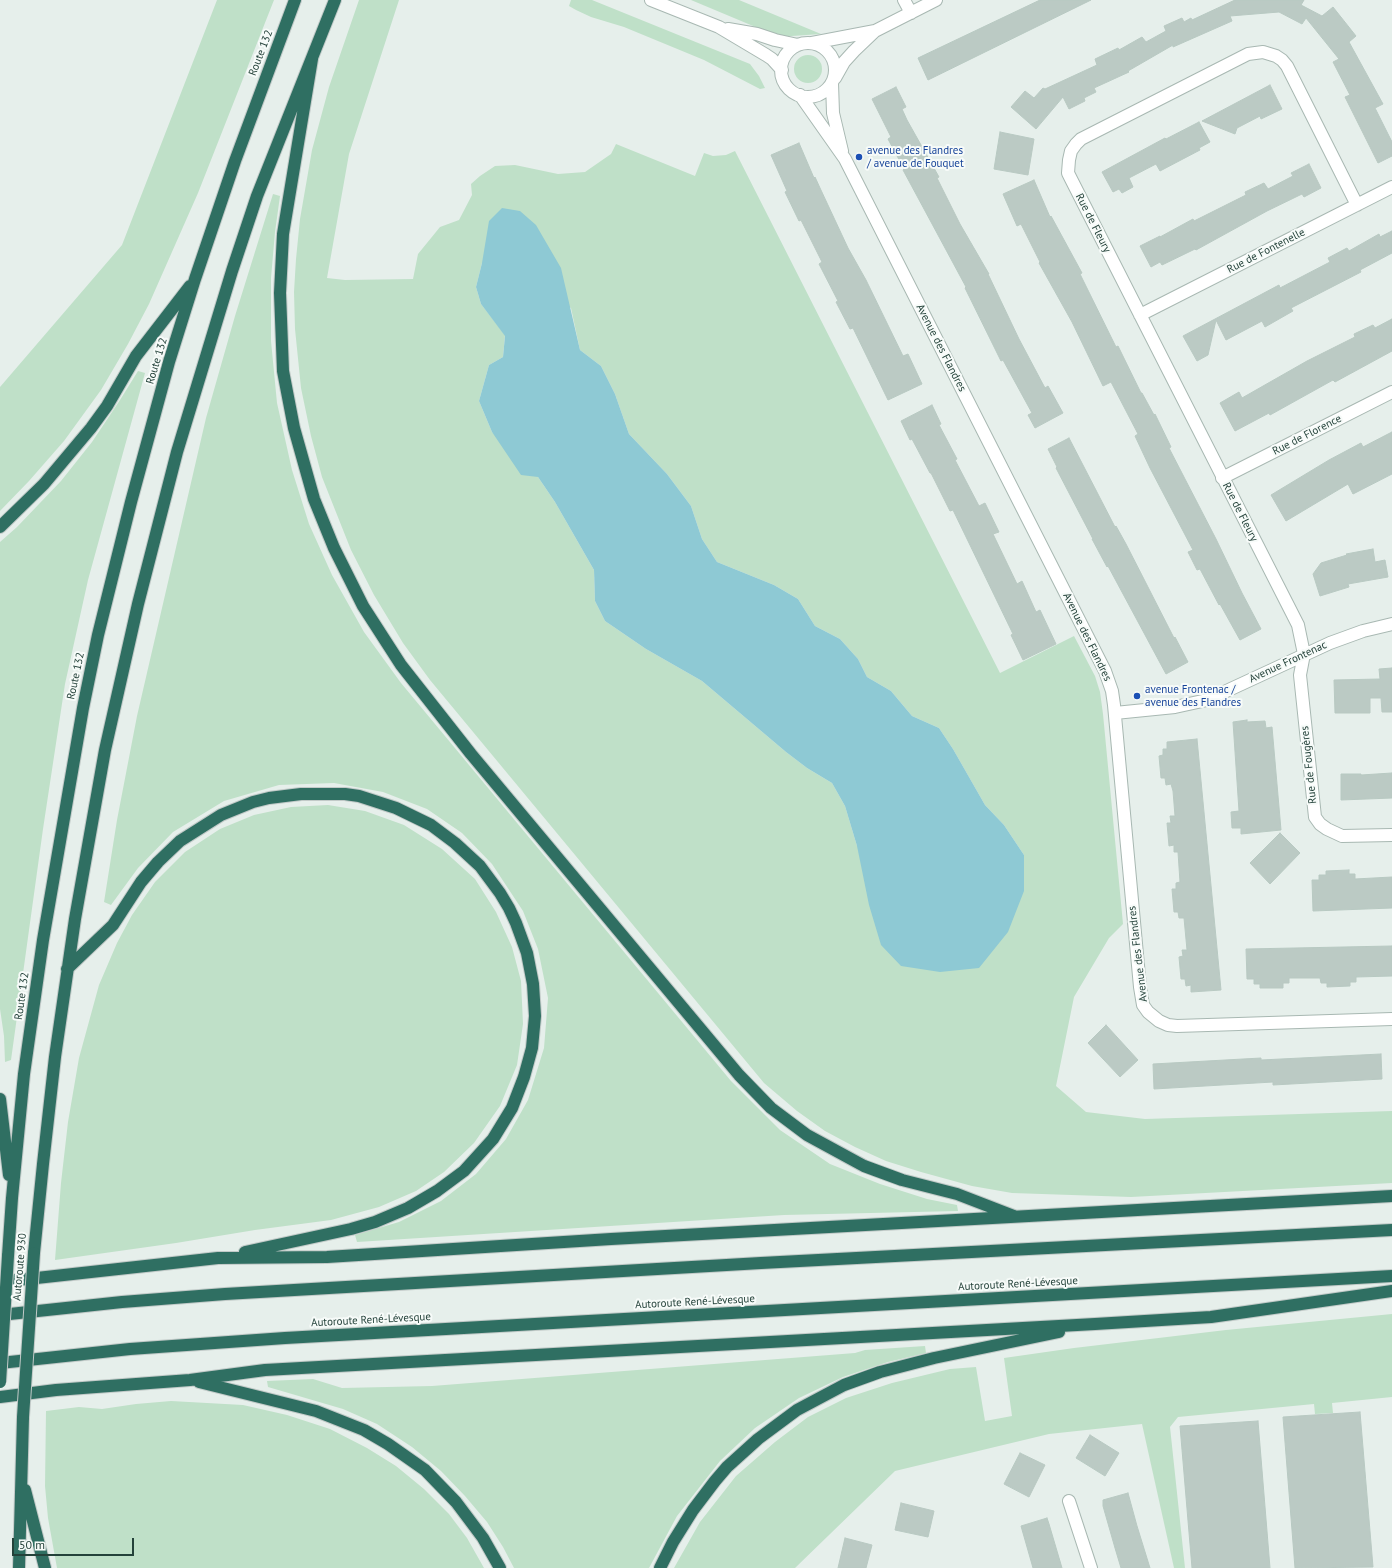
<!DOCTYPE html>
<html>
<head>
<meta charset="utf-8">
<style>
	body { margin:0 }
	#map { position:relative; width:1392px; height:1568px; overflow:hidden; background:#e6efeb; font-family:"PT Sans",sans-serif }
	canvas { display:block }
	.scale { position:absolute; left:12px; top:1538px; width:122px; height:18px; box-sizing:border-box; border:2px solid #24423a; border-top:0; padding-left:5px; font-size:12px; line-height:14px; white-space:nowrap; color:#24423a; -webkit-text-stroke:3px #f7fbf9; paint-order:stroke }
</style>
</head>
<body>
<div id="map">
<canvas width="1392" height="1568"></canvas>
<div class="scale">50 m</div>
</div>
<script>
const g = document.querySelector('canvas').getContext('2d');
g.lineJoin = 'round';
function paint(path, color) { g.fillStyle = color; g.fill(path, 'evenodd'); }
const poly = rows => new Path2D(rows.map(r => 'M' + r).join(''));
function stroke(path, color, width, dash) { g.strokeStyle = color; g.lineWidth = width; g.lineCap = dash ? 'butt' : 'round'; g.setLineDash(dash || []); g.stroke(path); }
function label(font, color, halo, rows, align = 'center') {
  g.font = font + ' "PT Sans",sans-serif'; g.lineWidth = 4; g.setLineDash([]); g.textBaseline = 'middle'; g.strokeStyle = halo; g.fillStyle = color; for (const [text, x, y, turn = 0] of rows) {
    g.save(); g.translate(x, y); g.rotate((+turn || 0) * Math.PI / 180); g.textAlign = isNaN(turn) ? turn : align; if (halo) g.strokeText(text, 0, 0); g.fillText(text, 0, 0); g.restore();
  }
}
paint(poly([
	[217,0,274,0,198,193,149,304,128,344,101,390,64,441,29,481,0,511,0,387,122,245],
	[359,0,399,0,349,154,327,278,345,280,413,279,418,254,440,227,459,220,472,195,471,184,480,176,495,166,515,165,558,174,585,172,611,154,616,144,695,176,704,153,713,156,726,155,735,151,1000,673,1074,636,1095,676,1100,692,1103,714,1123,924,1109,938,1074,997,1056,1086,1086,1112,1145,1119,1392,1111,1392,1183,1131,1197,1012,1193,972,1186,921,1172,886,1161,855,1147,825,1131,797,1111,764,1083,430,680,403,643,374,595,351,550,322,477,311,436,301,388,295,329,294,292,296,259,300,219,312,150,329,87],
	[482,263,571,308,580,350,601,366,615,394,629,434,667,474,691,506,702,539,717,562,774,585,798,599,815,626,840,639,858,659,867,677,891,691,912,716,939,728,953,749,985,805,1004,825,1024,855,1024,891,857,846,845,806,832,783,807,768,786,752,702,681,646,649,605,621,595,601,594,570,555,502,538,477,492,432,479,401,489,365,503,357,505,335,481,304,476,287],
	[571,0,592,0,750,64,759,76,765,88,760,89,704,60,624,27,591,17,576,10,569,6],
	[691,0,739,0,821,34,792,36,777,36],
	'794 69a14 14 0 1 1 28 0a14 14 0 1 1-28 0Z',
	[273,194,280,196,275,232,271,278,271,341,277,403,292,470,309,524,332,575,364,632,401,683,731,1081,780,1130,830,1164,880,1184,927,1199,957,1205,958,1211,784,1215,357,1242,355,1235,399,1222,441,1201,476,1174,506,1139,528,1100,544,1048,548,998,538,949,523,911,492,864,462,833,427,809,383,792,334,783,279,785,224,801,173,832,138,868,111,905,104,902,117,820,137,716,206,418,235,316],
	[138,371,145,373,88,580,65,684,43,829,11,1060,5,1062,4,1036,0,1009,0,542,17,527,61,481,92,442,120,400],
	[328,805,365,811,404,825,442,849,475,879,496,912,512,947,521,981,523,1024,517,1065,500,1106,474,1143,444,1172,416,1191,379,1207,331,1220,255,1230,176,1243,55,1260,61,1183,68,1122,79,1058,99,985,117,943,132,915,155,882,185,852,220,829,254,815,291,807],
	[1392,1314,1392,1397,1332,1403,1333,1413,1315,1414,1314,1404,1178,1417,1170,1427,1185,1568,1174,1568,1142,1424,1049,1434,895,1471,795,1568,674,1568,700,1522,736,1476,775,1442,808,1417,846,1398,892,1383,950,1369,976,1367,985,1421,1012,1416,1004,1358,1074,1348,1226,1330],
	[925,1346,926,1353,888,1362,843,1377,799,1398,755,1428,720,1461,677,1516,649,1568,514,1568,503,1547,487,1522,465,1496,441,1471,412,1447,377,1424,343,1409,268,1387,267,1381,313,1379,342,1388,432,1386,855,1353,865,1350],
	[171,1401,243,1405,287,1415,330,1429,367,1448,396,1466,424,1489,449,1514,467,1538,484,1568,57,1568,48,1518,45,1486,46,1411,79,1407,102,1409,136,1404]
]), '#bfe0c8');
paint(poly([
	[502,208,520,211,536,225,561,268,580,350,601,366,615,394,629,434,667,474,691,506,702,539,717,562,774,585,798,599,815,626,840,639,858,659,867,677,891,691,912,716,939,728,953,749,985,805,1004,825,1024,855,1024,891,1008,932,979,968,940,972,901,966,881,945,869,905,857,846,845,806,832,783,807,768,786,752,702,681,646,649,605,621,595,601,594,570,555,502,538,477,521,475,492,432,479,401,489,365,503,357,505,336,481,304,476,287,482,263,489,221]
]), '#8ec9d4');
const building = poly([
	[1040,0,1091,0,928,80,918,58,1040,0],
	[1235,0,1304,0,1301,5,1322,16,1333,7,1356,36,1349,42,1383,104,1375,108,1392,142,1392,156,1378,163,1345,97,1350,95,1333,62,1339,59,1306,18,1302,24,1279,12,1230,16,1232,21,1173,47,1173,45,1128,71,1129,72,1094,88,1096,92,1084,98,1085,101,1069,109,1063,97,1036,129,1011,107,1025,91,1034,98,1043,88,1045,89,1097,65,1095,59,1118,48,1119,50,1142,37,1146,42,1166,31,1164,26,1182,18,1184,22,1191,18,1192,20,1235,0],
	[1270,85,1282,109,1261,119,1260,116,1237,128,1235,134,1202,121,1270,85],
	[896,87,906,107,902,109,907,120,939,177,937,178,960,224,989,274,988,274,1019,339,1045,388,1048,386,1063,413,1035,428,1028,415,1032,413,1003,360,1001,361,965,288,966,287,903,170,904,169,888,139,891,137,872,99,896,87],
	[1199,122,1210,142,1199,148,1200,150,1160,171,1156,164,1129,178,1133,187,1122,193,1119,189,1113,192,1102,172,1165,138,1166,139,1199,122],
	[1000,132,1034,139,1028,175,994,169,1000,132],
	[799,143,814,178,815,177,820,188,848,248,866,280,903,356,908,354,922,384,888,400,853,328,850,329,836,302,838,301,819,264,822,262,801,220,799,221,785,192,787,191,771,155,799,143],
	[1309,164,1321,188,1304,197,1302,194,1267,211,1196,250,1195,249,1162,265,1160,262,1151,267,1140,246,1160,236,1160,237,1193,219,1194,221,1246,195,1245,192,1264,183,1268,189,1293,176,1291,173,1309,164],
	[1034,180,1050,217,1051,216,1082,273,1080,274,1116,347,1118,346,1141,393,1142,393,1154,415,1155,414,1171,447,1169,448,1216,539,1242,593,1261,629,1240,640,1220,604,1219,605,1200,569,1197,570,1188,552,1193,550,1150,468,1135,436,1138,434,1111,382,1103,386,1072,322,1039,263,1040,262,1021,224,1017,226,1003,194,1034,180],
	[1392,231,1392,253,1360,270,1361,272,1291,308,1293,311,1265,327,1262,321,1226,340,1216,320,1208,355,1197,361,1183,336,1279,285,1280,288,1330,262,1328,258,1347,248,1349,251,1379,234,1380,237,1392,231],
	[1392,319,1392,351,1335,382,1333,380,1270,415,1269,413,1235,431,1220,403,1239,392,1242,398,1307,361,1355,337,1354,334,1373,325,1375,328,1392,319],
	[932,405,941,424,939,425,957,459,955,460,979,506,985,503,999,532,993,534,1017,584,1022,581,1036,612,1040,610,1056,644,1023,660,1011,635,1013,634,953,510,950,511,931,473,930,473,912,439,910,440,901,421,932,405],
	[1392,432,1392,474,1353,494,1348,484,1286,521,1271,495,1329,460,1361,443,1363,447,1392,432],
	[1069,438,1115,527,1116,526,1126,544,1174,638,1175,637,1188,662,1166,674,1108,566,1107,567,1092,539,1093,539,1056,468,1057,467,1048,449,1069,438],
	[1373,549,1375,562,1385,560,1388,577,1348,584,1349,587,1320,596,1313,574,1321,563,1347,555,1346,554,1373,549],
	[1392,668,1392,712,1382,712,1381,698,1370,698,1370,713,1335,713,1334,680,1380,679,1379,669,1392,668],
	[1247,720,1247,722,1265,721,1266,728,1272,727,1281,830,1241,834,1241,828,1232,828,1231,812,1239,811,1233,722,1247,720],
	[1197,739,1221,990,1191,992,1191,985,1186,986,1185,979,1181,979,1179,957,1183,956,1182,950,1187,950,1184,918,1179,918,1178,912,1174,912,1172,889,1176,889,1176,883,1180,882,1178,852,1174,852,1174,845,1169,846,1167,823,1171,823,1170,816,1175,816,1173,791,1171,784,1166,785,1165,778,1161,778,1159,756,1163,755,1163,749,1167,749,1167,742,1197,739],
	[1392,773,1392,798,1341,800,1341,774,1361,774,1361,775,1392,773],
	[1280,833,1300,853,1270,884,1250,863,1280,833],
	[1349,870,1349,874,1355,874,1355,879,1392,877,1392,908,1313,911,1312,880,1319,880,1319,875,1326,875,1326,871,1349,870],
	[1392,946,1392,976,1356,977,1356,982,1350,982,1350,986,1327,987,1327,983,1321,983,1320,978,1289,978,1289,983,1283,983,1283,988,1260,988,1260,984,1254,984,1254,979,1247,979,1246,949,1392,946],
	[1106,1025,1138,1060,1120,1077,1088,1043,1106,1025],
	[1381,1054,1382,1079,1273,1085,1273,1082,1154,1089,1153,1064,1261,1058,1261,1060,1381,1054],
	[1360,1412,1373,1567,1295,1568,1283,1417,1360,1412],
	[1258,1421,1270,1568,1192,1568,1180,1426,1258,1421],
	[1090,1435,1119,1453,1105,1476,1076,1458,1090,1435],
	[1020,1453,1045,1465,1029,1497,1004,1484,1020,1453],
	[1128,1493,1137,1526,1150,1568,1121,1568,1115,1548,1103,1506,1103,1500,1128,1493],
	[901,1503,934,1511,928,1537,895,1530,901,1503],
	[1047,1518,1049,1524,1062,1568,1033,1568,1021,1526,1047,1518],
	[845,1538,872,1545,866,1568,838,1568,845,1538]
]);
paint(building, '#bbcac4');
stroke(building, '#b8c9c2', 1);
const street = poly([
	[651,0,719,27,766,55,772,59,782,70],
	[904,0,911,13],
	[728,29,757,34,775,40,798,45],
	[812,43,875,31],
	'781 70a27 27 0 1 1 54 0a27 27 0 1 1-54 0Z',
	[835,78,844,62,854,51,875,31,936,0],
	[832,83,833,113,842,151],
	[800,95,845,159,1105,671,1112,691,1114,705,1140,987,1143,1005,1148,1012,1159,1021,1168,1025,1177,1026,1392,1019],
	[1357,205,1287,66,1282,60,1276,56,1263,52,1248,54,1081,139,1076,144,1071,151,1069,160,1068,173,1071,179,1298,625,1304,654,1300,675,1315,817,1320,824,1327,829,1342,836,1392,835],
	[1140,315,1392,187],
	[1222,478,1392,392],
	[1115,713,1175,707,1207,700,1330,643,1363,631,1392,624],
	[1069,1501,1091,1568]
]);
const highway = poly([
	[312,59,283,234,280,293,283,371,294,428,314,499,334,548,363,606,401,665,471,754,739,1075,771,1108,807,1135,864,1166,902,1180,957,1194,1014,1216],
	[0,527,44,484,91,428,107,406,136,356,190,286],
	[67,969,113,925,141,882,158,862,180,841,221,815,253,802,269,798,301,794,345,794,359,796,396,808,431,825,455,843,480,866,500,893,509,908,516,923,527,953,533,984,535,1016,532,1048,524,1077,512,1108,493,1139,464,1171,437,1191,408,1208,375,1222,351,1229,245,1252],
	[0,1099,9,1175],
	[34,1253,43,1164,55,1057,75,919,105,750,138,604,177,452,232,271,257,196,335,0],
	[8,1256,12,1198,24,1074,43,940,83,708,98,635,131,502,169,362,195,279,235,161,295,0],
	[0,1282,218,1258,327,1257,611,1239,1392,1196],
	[0,1315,122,1302,225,1294,761,1263,1392,1230],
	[0,1363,130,1349,285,1338,1392,1276],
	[199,1382,316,1411,364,1430,388,1444,425,1470,456,1502,483,1538,500,1568],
	[0,1397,56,1390,190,1380,265,1370,1095,1324,1211,1317,1392,1291],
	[25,1490,45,1568],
	[19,1568,23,1417],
	[660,1568,673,1542,693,1510,715,1481,727,1467,758,1439,797,1410,844,1385,880,1372,934,1358,1059,1332]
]);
stroke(street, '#a8b8b2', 14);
stroke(highway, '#c2cac8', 14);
stroke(street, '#fff', 12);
stroke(highway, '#2f6f62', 12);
const highwayBridge = poly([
	[0,1382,8,1256],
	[23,1417,34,1253]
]);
stroke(highwayBridge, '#c2cac8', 14, []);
stroke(highwayBridge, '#2f6f62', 12);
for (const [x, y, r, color] of [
	[859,157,4,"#1a4fb4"],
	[1137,696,4,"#1a4fb4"]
]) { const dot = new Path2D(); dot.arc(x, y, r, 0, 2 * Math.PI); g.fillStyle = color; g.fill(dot); stroke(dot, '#f7fbf9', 1.5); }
label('11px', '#24423a', '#f7fbf9', [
	["Route 132",261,53,-69],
	["Rue de Fleury",1093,223,63],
	["Rue de Fontenelle",1266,251,-27],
	["Avenue des Flandres",941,348,63],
	["Route 132",157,361,-73],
	["Rue de Florence",1307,435,-27],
	["Rue de Fleury",1240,512,63],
	["Avenue des Flandres",1087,637,64],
	["Avenue Frontenac",1288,662,-25],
	["Route 132",76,676,-78],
	["Rue de Fougères",1309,765,-96],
	["Avenue des Flandres",1138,954,-97],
	["Route 132",22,996,-82],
	["Autoroute 930",20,1267,-85],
	["Autoroute René-Lévesque",1018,1284,-3],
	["Autoroute René-Lévesque",695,1302,-3],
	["Autoroute René-Lévesque",371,1320,-3]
]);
label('11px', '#164399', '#f7fbf9', [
	["avenue des Flandres",867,151],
	["/ avenue de Fouquet",867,164],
	["avenue Frontenac /",1145,690],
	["avenue des Flandres",1145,703]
], 'left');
</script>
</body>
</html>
